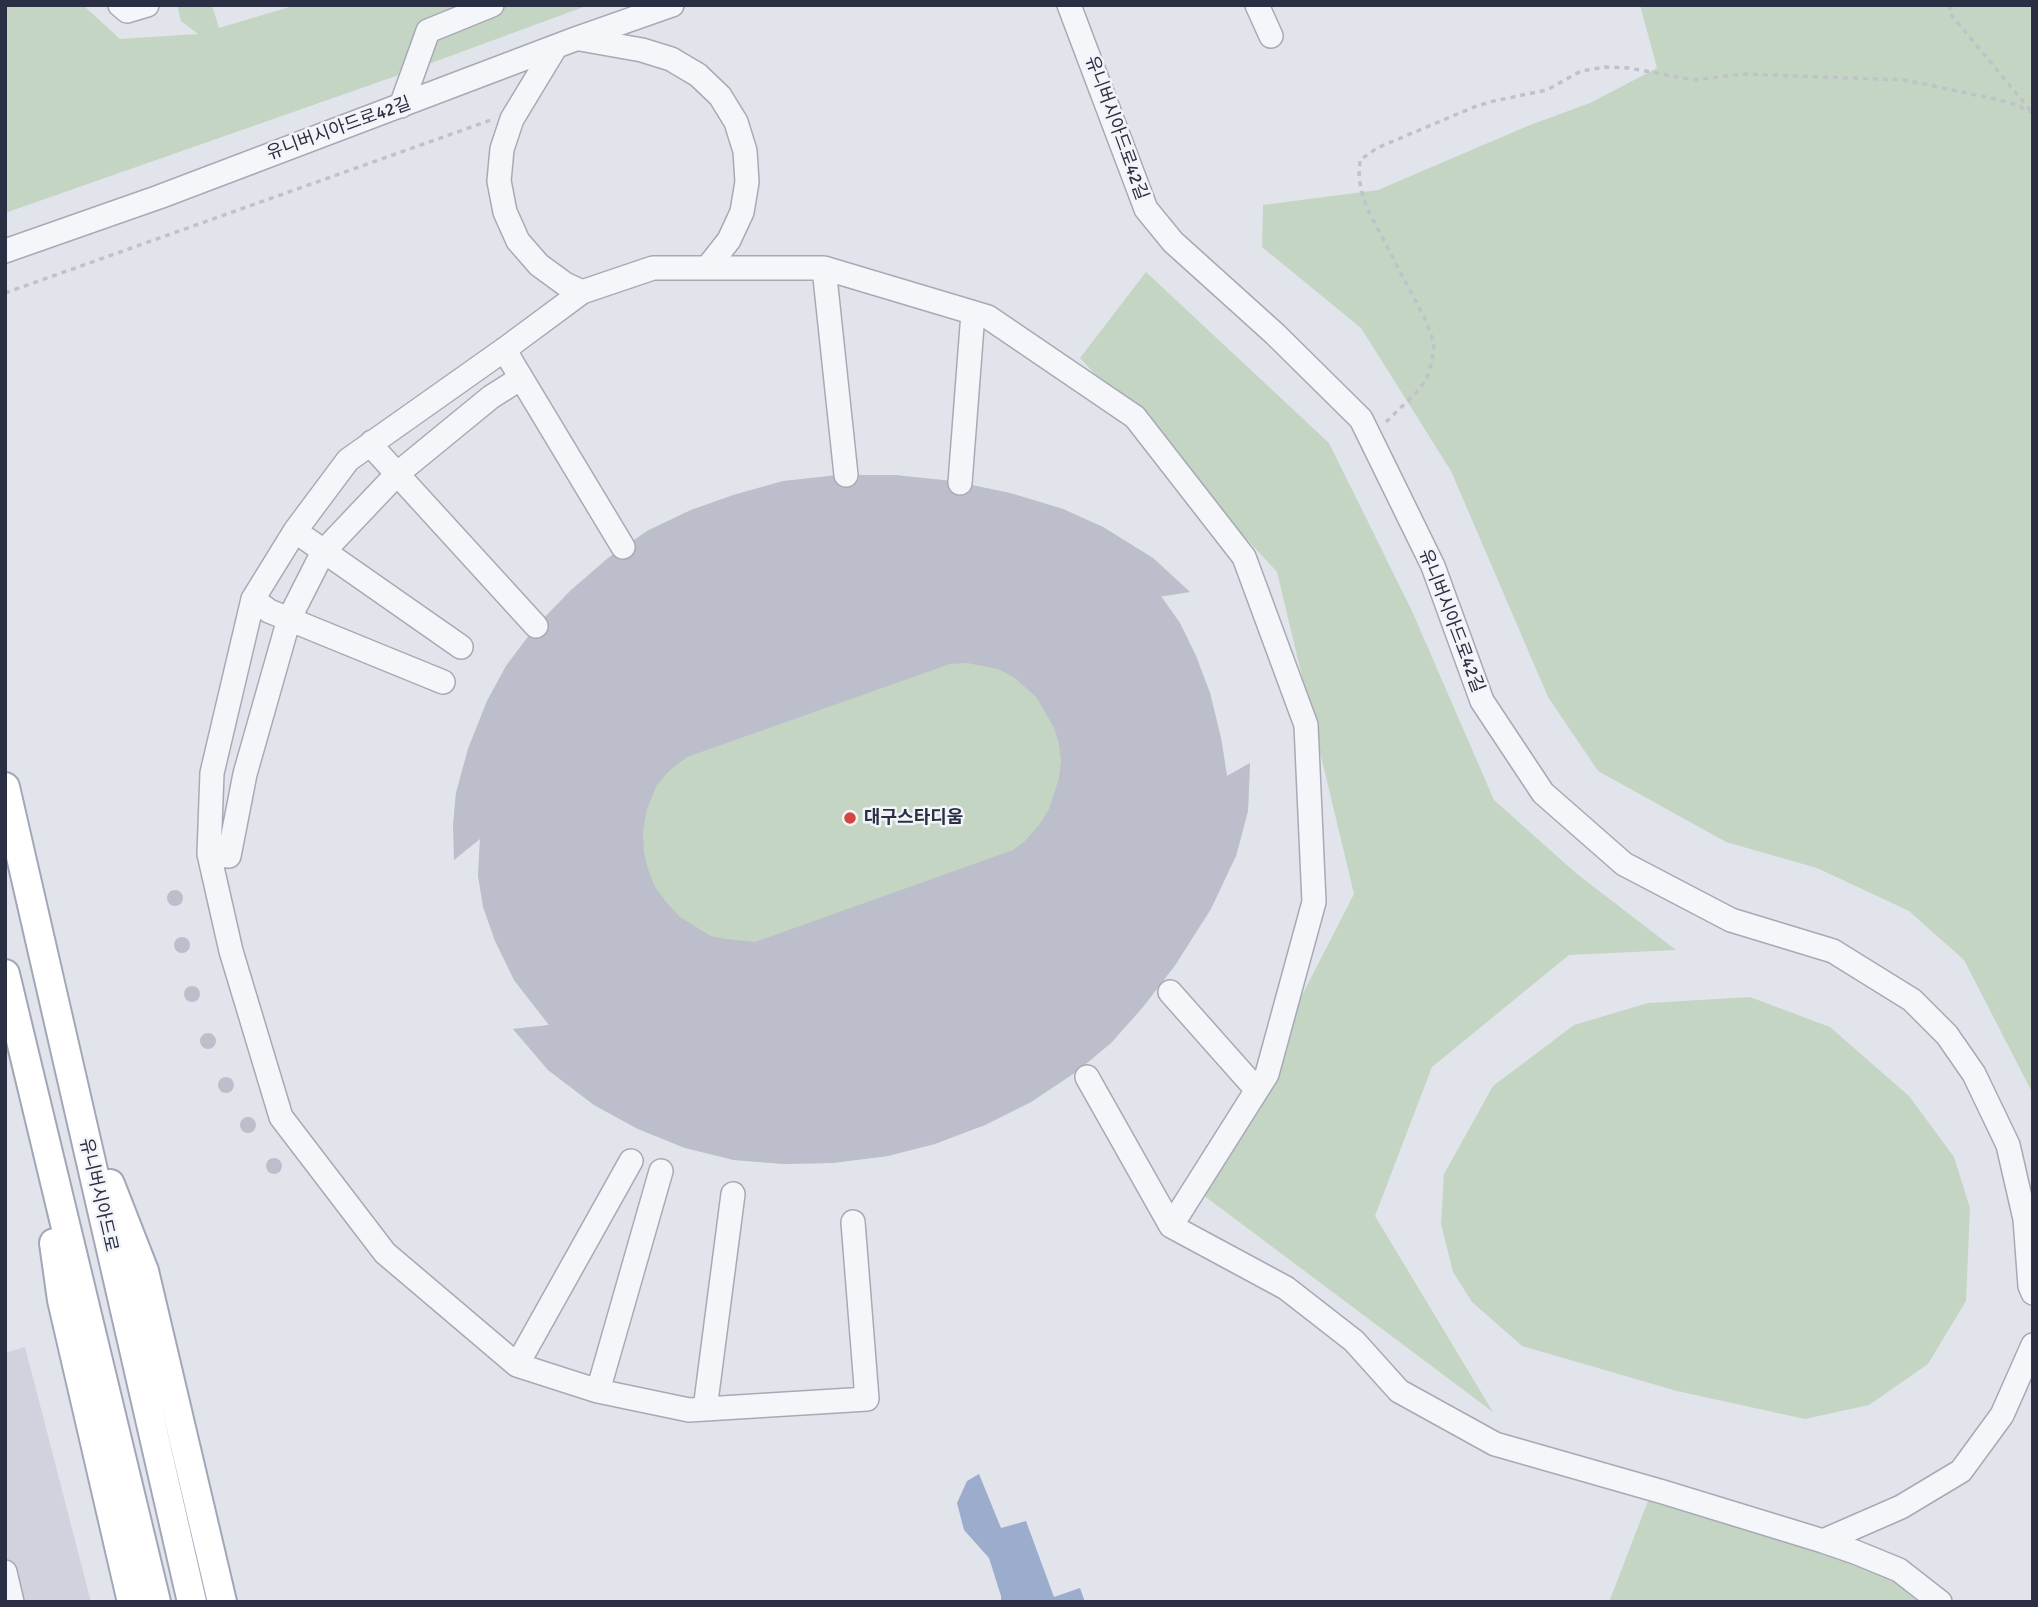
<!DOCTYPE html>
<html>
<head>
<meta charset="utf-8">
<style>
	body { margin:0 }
	#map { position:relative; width:2038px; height:1607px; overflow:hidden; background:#e2e4eb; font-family:Signika,sans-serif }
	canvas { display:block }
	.frame { position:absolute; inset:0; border:7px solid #2a2f44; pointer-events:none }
</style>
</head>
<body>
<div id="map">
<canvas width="2038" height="1607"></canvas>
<div class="frame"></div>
</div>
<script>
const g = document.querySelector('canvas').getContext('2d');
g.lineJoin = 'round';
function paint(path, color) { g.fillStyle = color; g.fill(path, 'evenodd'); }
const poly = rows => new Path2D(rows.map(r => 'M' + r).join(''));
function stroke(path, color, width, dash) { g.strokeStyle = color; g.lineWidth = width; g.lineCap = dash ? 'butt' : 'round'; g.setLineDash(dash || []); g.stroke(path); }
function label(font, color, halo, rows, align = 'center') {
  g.font = font + ' Signika,"Noto Sans KR",sans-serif'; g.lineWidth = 5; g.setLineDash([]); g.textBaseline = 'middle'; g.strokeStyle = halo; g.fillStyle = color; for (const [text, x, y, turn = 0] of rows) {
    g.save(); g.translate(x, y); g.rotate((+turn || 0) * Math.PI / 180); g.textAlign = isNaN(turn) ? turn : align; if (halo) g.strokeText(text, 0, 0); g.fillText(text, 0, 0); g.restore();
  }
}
paint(poly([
	[25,1347,91,1602,5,1602,5,1353]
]), '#d0d3dd');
paint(poly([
	[5,5,83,5,120,39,198,34,181,21,177,5,212,5,219,28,296,5,589,5,396,76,5,213],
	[1640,5,2033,5,2033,1094,1964,960,1909,911,1817,868,1726,842,1598,771,1548,697,1451,471,1361,328,1262,247,1263,205,1378,190,1530,125,1590,103,1657,68],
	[1146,272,1329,443,1412,611,1494,800,1577,874,1676,950,1569,955,1432,1067,1375,1216,1493,1412,1195,1189,1258,1081,1354,894,1277,572,1080,358],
	[837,475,894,475,952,481,1010,493,1063,509,1103,527,1153,558,1190,592,1161,597,1180,623,1196,656,1210,693,1221,738,1227,776,1250,763,1248,811,1236,856,1176,964,1143,1007,1111,1043,1076,1072,1031,1102,985,1125,888,1156,832,1163,784,1164,734,1160,685,1148,638,1129,594,1105,548,1070,513,1029,549,1025,514,980,478,876,480,839,453,826,456,793,468,749,487,701,506,666,536,626,608,558,647,531,691,510],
	[1750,997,1830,1027,1909,1096,1954,1157,1970,1208,1966,1301,1928,1364,1869,1405,1805,1419,1677,1391,1522,1346,1472,1302,1453,1272,1441,1224,1444,1174,1493,1086,1574,1025,1648,1003],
	[1648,1501,1853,1562,1896,1583,1918,1602,1609,1602]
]), '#c5d5c3');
paint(poly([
	[979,1474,1001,1528,1026,1521,1054,1597,1080,1588,1085,1602,1001,1602,1001,1596,989,1558,964,1530,957,1503,967,1481]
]), '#9caccc');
paint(poly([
	[837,475,894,475,952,481,1010,493,1063,509,1103,527,1153,558,1190,592,1161,596,1180,623,1196,656,1210,693,1221,738,1227,776,1250,763,1248,811,1236,856,1211,909,1176,964,1143,1007,1111,1043,1076,1072,1031,1102,985,1125,935,1144,888,1156,832,1163,784,1164,734,1160,685,1148,638,1129,594,1105,548,1070,513,1029,549,1025,514,980,495,941,483,907,478,876,480,839,454,860,453,826,456,793,468,749,487,701,506,666,536,626,571,590,608,558,647,531,691,510,733,495,783,481],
	[967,663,998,669,1015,678,1037,698,1054,728,1059,744,1061,761,1059,778,1049,809,1039,825,1025,841,1013,850,755,942,726,939,711,936,680,917,667,903,655,887,648,869,644,853,643,831,647,809,657,785,670,770,687,757,950,664],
	'167 898a8 8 0 1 1 16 0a8 8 0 1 1-16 0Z',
	'174 945a8 8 0 1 1 16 0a8 8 0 1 1-16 0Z',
	'184 994a8 8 0 1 1 16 0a8 8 0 1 1-16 0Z',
	'200 1041a8 8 0 1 1 16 0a8 8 0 1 1-16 0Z',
	'218 1085a8 8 0 1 1 16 0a8 8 0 1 1-16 0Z',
	'240 1125a8 8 0 1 1 16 0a8 8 0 1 1-16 0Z',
	'266 1166a8 8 0 1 1 16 0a8 8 0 1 1-16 0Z'
]), '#bcbfcb');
const minor = poly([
	[120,5,127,11,147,5],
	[1069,5,1146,209,1173,242,1275,334,1361,419,1433,566,1482,701,1543,793,1624,864,1731,920,1833,951,1912,1000,1947,1035,1974,1074,2008,1145,2025,1219,2030,1286,2033,1293],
	[1257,5,1271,36],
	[580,39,642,50,671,59,698,75,720,96,736,122,745,151,747,182,742,212,729,240,707,268],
	[555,48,512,119,502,149,499,181,505,212,518,241,539,265,565,284,582,292],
	[401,106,428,31,492,5],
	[5,251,159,197,578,38,672,5],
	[824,268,846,475],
	[505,349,511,361,623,547],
	[372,442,378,453,536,626],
	[960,483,973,313],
	[295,531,461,647],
	[253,599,269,611,443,682],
	[209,854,229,856,245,774,289,619,323,552,397,474,491,397,521,378],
	[1170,992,1257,1090],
	[1087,1077,1171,1226,1286,1288,1354,1341,1399,1391,1495,1444,1663,1492,1823,1541,1855,1552,1899,1570,1940,1602],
	[853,1222,867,1399,689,1410,598,1391,517,1365,385,1253,281,1117,231,951,209,854,212,773,253,599,295,531,348,460,505,349,582,292,653,268,824,268,988,317,1135,417,1244,557,1306,725,1314,902,1267,1074,1171,1226],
	[517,1365,631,1161],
	[598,1391,661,1171],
	[705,1409,733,1194],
	[1823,1541,1901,1507,1961,1471,2002,1415,2033,1345],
	[5,1572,12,1602]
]);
const major = poly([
	[5,787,192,1602],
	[5,974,156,1602],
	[110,1184,144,1271,222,1602],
	[54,1243,62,1300,132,1602]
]);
stroke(minor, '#a7aab6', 26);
stroke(major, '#a1a6b8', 32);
stroke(poly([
	[1951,5,1949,12,2030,110],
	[5,293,491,120],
	[1386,422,1416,393,1426,380,1432,362,1434,343,1426,321,1367,208,1362,193,1359,178,1360,160,1377,148,1474,107,1494,101,1547,90,1581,71,1606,67,1629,68,1694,80,1743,74,1904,80,1991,98,2014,104,2033,113]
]), '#c0c2ca', 3.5, [5, 5]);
stroke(minor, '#f5f6f9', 23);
stroke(major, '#fff', 28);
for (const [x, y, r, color] of [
	[850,818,7,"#d44644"]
]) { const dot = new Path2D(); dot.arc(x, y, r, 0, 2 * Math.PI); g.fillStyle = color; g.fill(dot); stroke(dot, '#f2f4f8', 2.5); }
label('18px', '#2a2f44', '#f2f4f8', [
	["유니버시아드로42길",1116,128,70],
	["유니버시아드로42길",339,129,-20],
	["유니버시아드로42길",1451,621,69],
	["유니버시아드로",98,1195,77]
]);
label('bold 18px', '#2a2f44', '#f2f4f8', [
	["대구스타디움",864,818]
], 'left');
</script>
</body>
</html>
